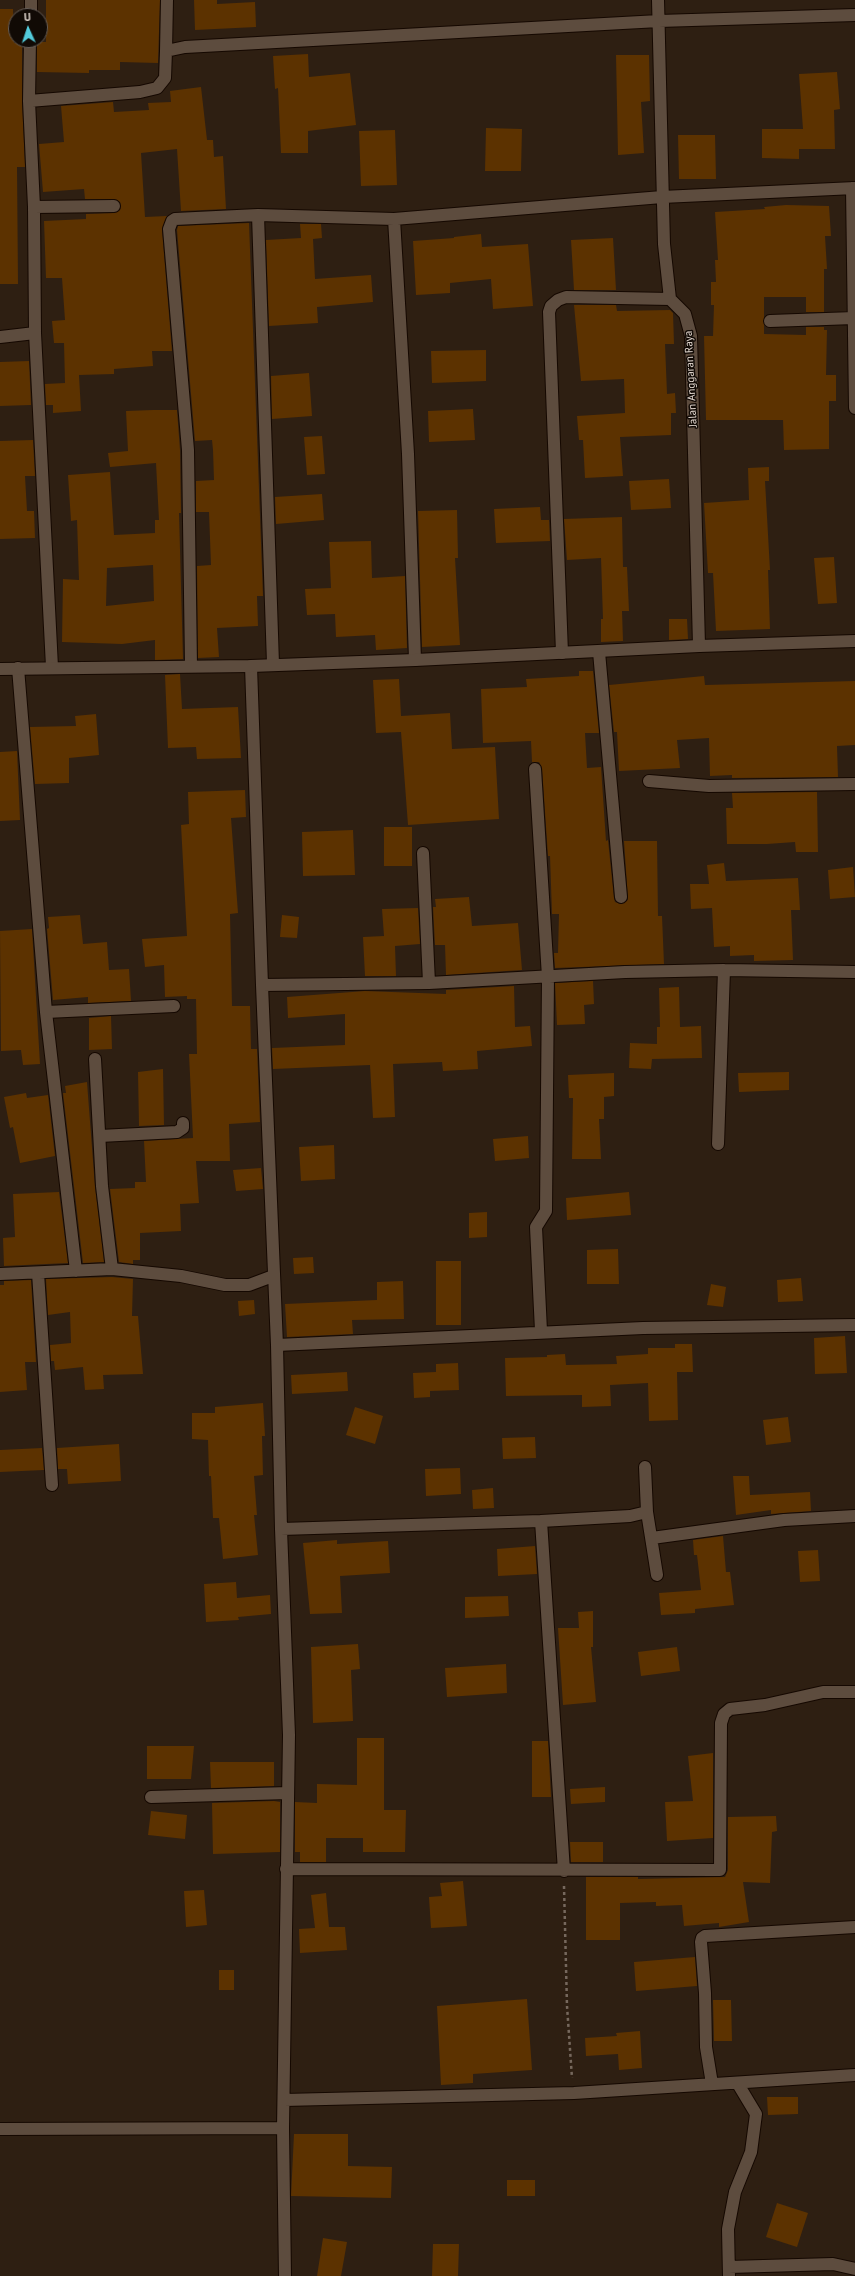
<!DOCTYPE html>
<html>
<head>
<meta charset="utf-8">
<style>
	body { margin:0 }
	#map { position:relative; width:855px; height:2276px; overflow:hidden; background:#2e1f12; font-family:"PT Sans",sans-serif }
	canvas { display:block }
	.north { position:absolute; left:8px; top:8px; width:40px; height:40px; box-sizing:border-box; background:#110a05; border:1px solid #655c56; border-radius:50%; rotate:357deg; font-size:11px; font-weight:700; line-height:16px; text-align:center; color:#e2d7cf }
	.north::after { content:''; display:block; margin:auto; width:14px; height:18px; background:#53cbdb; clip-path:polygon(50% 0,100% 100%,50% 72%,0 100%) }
</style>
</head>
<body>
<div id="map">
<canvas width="855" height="2276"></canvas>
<div class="north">U</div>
</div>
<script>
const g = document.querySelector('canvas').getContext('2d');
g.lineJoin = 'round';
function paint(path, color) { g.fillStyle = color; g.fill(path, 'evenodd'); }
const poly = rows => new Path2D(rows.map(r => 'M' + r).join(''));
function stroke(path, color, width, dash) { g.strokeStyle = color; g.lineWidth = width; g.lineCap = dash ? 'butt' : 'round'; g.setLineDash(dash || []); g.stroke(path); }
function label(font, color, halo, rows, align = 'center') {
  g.font = font + ' "PT Sans",sans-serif'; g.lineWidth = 3; g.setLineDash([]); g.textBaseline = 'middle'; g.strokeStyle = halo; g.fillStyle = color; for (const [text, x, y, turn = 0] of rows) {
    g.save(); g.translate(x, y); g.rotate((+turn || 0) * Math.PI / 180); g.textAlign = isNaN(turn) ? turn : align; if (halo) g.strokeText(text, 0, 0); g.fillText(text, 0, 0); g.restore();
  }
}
paint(poly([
	[46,0,160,0,158,63,120,62,120,70,89,70,89,73,37,72,37,42,46,42],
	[194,0,217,0,217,4,255,2,256,27,195,30],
	[0,9,13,9,14,43,22,43,22,101,25,167,17,167,18,284,0,284],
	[308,54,309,77,350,73,356,125,308,131,308,153,281,153,278,88,275,89,273,56],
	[616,55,649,55,650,101,641,102,644,153,618,155],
	[837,72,840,109,834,110,835,149,799,149,799,159,762,158,762,129,803,129,799,74],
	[201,87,207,140,213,140,214,157,223,156,226,209,181,211,177,149,141,153,145,217,167,216,162,230,172,351,152,351,153,366,114,369,114,374,79,375,81,411,53,413,53,405,46,405,45,384,65,383,64,343,54,343,52,321,65,320,62,278,46,278,44,221,86,219,86,214,114,213,120,210,121,206,120,202,114,199,85,199,84,189,43,192,39,144,64,142,61,106,113,102,114,112,149,110,148,103,171,102,170,91],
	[486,128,522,129,521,171,485,171],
	[395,130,397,185,361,186,359,131],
	[678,135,715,135,716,179,679,179],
	[786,205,829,206,831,236,825,236,827,269,824,269,824,312,806,312,806,297,764,297,764,334,806,335,806,327,824,327,824,330,827,330,826,375,836,375,836,401,829,401,829,449,784,450,783,420,706,420,704,336,713,336,714,305,711,305,711,282,716,282,715,260,718,260,715,212,765,209,764,207],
	[249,223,263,596,257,596,258,626,217,628,219,657,198,658,197,566,211,565,209,512,196,512,196,481,214,480,213,450,212,440,195,441,177,230,178,226],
	[300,224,321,224,322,238,313,239,315,279,371,275,373,302,317,307,318,323,269,326,266,240,301,238],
	[481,234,482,247,528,244,533,306,493,309,491,279,450,283,450,293,416,295,413,241,454,238,454,237],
	[613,238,616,290,574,290,571,240],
	[574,305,616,305,617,311,670,310,673,313,674,344,665,344,667,394,675,393,676,413,671,413,671,435,620,437,623,476,585,478,583,440,579,440,577,416,625,413,624,379,581,381],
	[486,350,486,381,432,383,431,351],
	[29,361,31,405,0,406,0,362],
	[309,373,312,416,272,419,271,376],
	[473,409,475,440,429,442,428,411],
	[153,410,177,410,180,450,181,513,179,513,183,659,155,660,155,640,122,644,62,642,63,579,79,580,77,520,71,521,68,475,110,472,114,535,155,533,155,520,159,520,156,463,110,467,108,453,128,451,126,411],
	[153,565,154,601,106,606,107,568],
	[322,436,325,474,307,475,304,437],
	[33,440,35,476,25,476,27,511,34,511,35,538,0,539,0,441],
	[769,467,769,481,765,481,770,570,768,570,770,629,716,631,713,573,708,573,704,503,749,500,748,468],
	[669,479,671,508,631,510,629,481],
	[322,494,324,520,276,524,275,497],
	[540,507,541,520,549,520,550,541,496,543,494,509],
	[457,510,458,558,455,558,460,645,422,647,418,511],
	[622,517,623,567,627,567,629,611,622,611,623,641,601,642,601,619,603,619,601,558,567,560,564,519],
	[371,541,372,578,405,576,407,648,376,650,375,635,336,637,335,614,307,615,305,589,331,588,329,542],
	[834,557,837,603,818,604,814,558],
	[669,619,687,619,688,639,669,640],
	[579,671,593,671,599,733,585,733,587,768,601,767,606,841,608,840,614,898,615,902,621,904,628,900,624,841,657,841,658,916,662,916,664,964,555,968,554,953,558,953,559,914,552,914,550,856,548,856,542,768,539,762,532,762,531,741,483,743,481,689,527,687,526,679,579,676],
	[180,674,182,709,238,707,241,758,197,759,196,747,168,748,165,675],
	[704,676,705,685,855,681,855,745,837,746,838,777,732,778,732,775,710,776,709,738,677,740,680,768,619,771,617,732,614,732,609,685],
	[399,679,401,716,450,713,452,749,495,747,499,819,408,825,401,732,376,733,373,680],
	[96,714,99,755,69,758,69,783,35,784,30,727,76,726,75,716],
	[17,751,20,820,0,821,0,752],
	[245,790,246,817,231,818,238,913,230,914,232,1006,250,1006,251,1049,257,1049,260,1122,229,1124,230,1161,196,1161,199,1203,180,1204,181,1231,140,1233,140,1260,133,1260,133,1264,119,1262,110,1189,135,1188,135,1182,146,1182,144,1141,193,1138,189,1054,197,1054,196,999,187,999,187,996,165,997,164,965,145,967,142,939,187,936,181,825,189,824,188,792],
	[817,792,818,852,796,852,795,842,767,844,727,844,726,808,733,808,732,793],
	[384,827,412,827,412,866,384,866],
	[353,830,355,875,303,876,302,832],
	[724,863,726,881,798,878,800,910,791,910,793,960,754,961,754,955,730,956,730,946,714,947,712,908,691,909,690,884,709,884,707,865],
	[853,867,855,897,830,899,828,870],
	[469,897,472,926,518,923,522,970,446,975,445,945,435,945,433,907,436,907,435,899],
	[418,908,420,944,395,946,396,976,365,976,363,937,384,936,382,909],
	[80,915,83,944,107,942,109,970,129,969,131,1001,88,1003,88,997,53,1000,47,929,49,928,48,917],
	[282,915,299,917,297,938,280,937],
	[32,929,40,1064,23,1065,21,1050,1,1051,0,931],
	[593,981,594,1004,584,1005,585,1024,557,1025,555,983],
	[514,986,515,1027,530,1026,532,1046,477,1051,478,1069,443,1071,442,1062,393,1064,395,1117,373,1118,370,1065,273,1069,272,1048,345,1045,345,1014,288,1018,287,997,365,991,446,994,446,990],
	[679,987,680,1027,701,1026,702,1058,652,1059,651,1069,629,1068,630,1043,657,1044,657,1027,660,1027,659,988],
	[111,1016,112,1049,89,1050,89,1018],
	[163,1069,164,1125,139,1126,138,1072],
	[789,1072,789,1090,739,1092,738,1073],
	[614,1073,614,1096,604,1097,604,1119,599,1119,601,1159,572,1159,573,1098,569,1098,568,1075],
	[87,1082,95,1187,104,1262,83,1263,63,1093,66,1093,65,1086],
	[26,1093,27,1098,48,1095,55,1156,20,1163,13,1127,10,1128,4,1097],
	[528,1136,529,1158,495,1161,493,1139],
	[334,1145,335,1179,301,1181,299,1147],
	[261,1168,263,1189,236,1191,233,1170],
	[59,1192,68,1263,4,1266,3,1238,15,1237,13,1194],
	[629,1192,631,1215,567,1220,566,1198],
	[487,1212,487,1237,469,1238,469,1213],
	[618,1249,619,1284,587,1284,587,1250],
	[313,1257,314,1273,294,1274,293,1258],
	[436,1261,461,1261,461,1325,436,1325],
	[112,1277,133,1279,132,1316,138,1316,143,1374,103,1375,104,1389,85,1390,83,1367,55,1370,54,1361,51,1361,50,1345,71,1343,70,1312,48,1315,46,1279],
	[801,1278,803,1301,778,1302,777,1280],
	[31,1280,36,1362,25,1362,27,1390,0,1392,0,1285,4,1285,4,1281],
	[403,1281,404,1319,352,1320,353,1334,287,1337,285,1304,377,1300,377,1282],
	[711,1284,726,1287,723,1307,707,1305],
	[254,1300,255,1314,239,1316,238,1301],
	[845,1336,847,1373,815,1374,814,1338],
	[675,1344,692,1344,693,1372,677,1372,678,1420,649,1421,648,1383,610,1385,611,1406,582,1407,582,1395,506,1396,505,1358,547,1357,547,1355,565,1354,566,1365,617,1364,616,1356,648,1354,648,1348,675,1348],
	[458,1363,459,1390,430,1391,430,1397,414,1398,413,1373,436,1372,436,1364],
	[347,1372,348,1391,292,1394,291,1375],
	[263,1403,265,1436,262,1436,263,1475,254,1476,257,1515,254,1515,258,1555,223,1559,219,1518,213,1518,211,1476,209,1476,208,1440,192,1439,192,1413,215,1413,215,1407],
	[355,1407,383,1416,375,1444,346,1435],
	[788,1417,791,1442,766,1445,763,1420],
	[535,1437,536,1458,503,1459,502,1438],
	[119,1444,121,1481,68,1484,67,1469,58,1469,57,1448],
	[42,1448,44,1470,0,1472,0,1450],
	[460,1468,461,1494,426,1496,425,1469],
	[733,1476,749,1476,750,1495,810,1492,811,1511,771,1514,771,1510,736,1515],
	[493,1488,494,1508,473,1509,472,1490],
	[723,1536,726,1572,730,1572,734,1605,695,1609,695,1613,661,1615,659,1593,701,1590,697,1555,694,1555,693,1540],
	[337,1540,337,1544,388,1541,390,1573,340,1576,342,1613,310,1614,303,1543],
	[535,1546,537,1574,498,1576,497,1549],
	[818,1550,820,1581,800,1582,798,1551],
	[236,1582,237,1598,270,1595,271,1614,238,1617,239,1620,206,1622,204,1584],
	[508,1596,509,1616,465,1618,465,1597],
	[593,1611,593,1647,591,1647,596,1702,563,1705,558,1628,579,1628,578,1612],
	[358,1644,360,1669,351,1670,353,1721,313,1723,311,1647],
	[677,1647,680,1671,641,1676,638,1652],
	[506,1664,507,1693,447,1697,445,1668],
	[357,1738,384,1738,384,1810,406,1810,405,1852,363,1852,363,1838,326,1838,326,1862,300,1862,300,1852,295,1852,295,1802,317,1803,317,1784,357,1785],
	[532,1741,548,1741,551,1797,532,1797],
	[147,1746,194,1746,191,1779,147,1779],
	[713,1753,713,1838,667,1841,665,1802,693,1801,688,1756],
	[210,1762,274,1762,274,1786,211,1788],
	[605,1787,605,1802,571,1804,570,1789],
	[274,1801,280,1802,280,1852,213,1854,212,1803],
	[151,1811,187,1815,185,1839,148,1835],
	[776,1816,777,1831,772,1832,770,1883,743,1882,749,1922,719,1927,719,1923,684,1926,682,1905,656,1906,656,1902,620,1903,620,1940,586,1940,586,1877,638,1877,638,1879,725,1877,728,1870,728,1817],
	[570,1842,603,1842,603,1862,571,1862],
	[463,1881,467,1926,431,1928,429,1897,442,1896,440,1883],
	[204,1890,207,1925,186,1927,184,1891],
	[326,1893,329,1927,345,1927,347,1950,300,1953,299,1929,315,1928,311,1895],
	[695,1957,697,1986,636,1991,634,1962],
	[219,1970,234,1970,234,1990,219,1990],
	[527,1999,532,2070,473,2074,473,2083,441,2085,437,2006],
	[713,2000,731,2000,732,2041,714,2041],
	[640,2031,642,2068,619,2070,618,2054,586,2056,585,2038,617,2036,616,2033],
	[767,2097,798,2097,798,2114,768,2115],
	[294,2134,348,2134,348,2166,392,2167,391,2198,291,2196],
	[507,2180,535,2180,535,2196,507,2196],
	[777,2203,808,2213,797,2247,766,2237],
	[323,2238,347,2242,341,2276,317,2276],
	[433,2244,459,2244,458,2276,432,2276]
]), '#5c3200');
const street = poly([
	[167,0,166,51,185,47,659,21,855,15],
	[658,0,664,244,670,299,685,314,691,336,699,646],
	[31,16,31,0],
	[30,40,29,101,34,207,35,333,52,667],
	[29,101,140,92,157,88,165,78,166,51],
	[852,188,855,408],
	[34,207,114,206],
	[258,215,273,664],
	[394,219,408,454,415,660],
	[770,321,854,318],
	[0,337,35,333],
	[599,652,621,897],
	[562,653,549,312,551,306,558,300,566,297,670,299],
	[191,666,188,450,169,229,172,221,175,219,258,215,394,219,662,197,855,188],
	[251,666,262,985,277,1345,281,1529,289,1735,283,2128,285,2276],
	[18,668,46,1012,76,1271],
	[535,769,548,977,546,1211,536,1227,541,1331],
	[649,781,709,786,855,784],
	[423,853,429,983],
	[262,985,429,983,625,972,724,970,855,972],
	[46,1012,174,1006],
	[95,1059,102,1186,112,1269],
	[100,1136,177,1132,183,1128,183,1123],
	[718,1144,724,970],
	[38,1273,52,1485],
	[0,1274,112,1269,181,1276,225,1285,249,1285,273,1276],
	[277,1345,643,1328,855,1325],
	[647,1512,657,1575],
	[541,1521,630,1516,647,1512,645,1467],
	[281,1529,541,1521,564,1871],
	[652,1538,784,1520,855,1516],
	[151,1797,288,1793],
	[286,1869,720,1870,721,1723,724,1714,730,1709,765,1705,823,1692,855,1692],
	[712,2084,706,2047,705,1993,701,1942,702,1938,705,1936,855,1927],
	[284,2100,574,2093,855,2075],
	[0,2129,283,2128],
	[729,2267,833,2264,855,2269],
	[729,2276,728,2229,735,2192,751,2152,756,2114,738,2084]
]);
const secondary = poly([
	[0,669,251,666,415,660,699,646,855,641]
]);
stroke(street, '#150801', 14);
stroke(secondary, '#150801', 14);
stroke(poly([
	[564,1886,567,2006,572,2078]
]), '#76685d', 2.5, [3, 3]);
stroke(street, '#5d4c3e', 12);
stroke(secondary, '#5d4c3e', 12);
label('11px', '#e2d7cf', '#110a05', [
	["Jalan Anggaran Raya",691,379,-93]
]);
</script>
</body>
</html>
